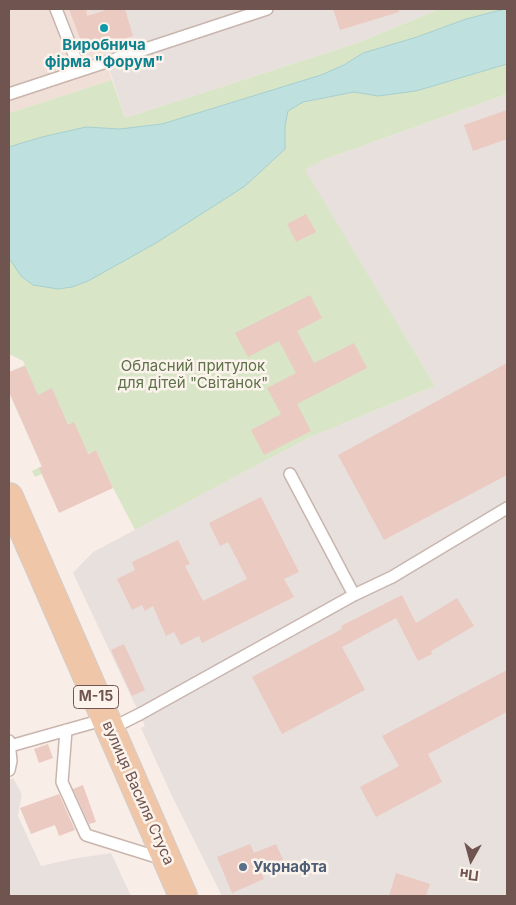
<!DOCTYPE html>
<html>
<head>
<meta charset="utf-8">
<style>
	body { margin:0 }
	#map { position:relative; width:516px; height:905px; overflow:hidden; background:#f9eee7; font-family:Inter,sans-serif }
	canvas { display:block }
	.frame { position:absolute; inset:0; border:10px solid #6f544f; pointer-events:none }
	.north { position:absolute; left:446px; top:835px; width:50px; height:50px; -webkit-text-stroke:4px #fcf3ec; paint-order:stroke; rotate:187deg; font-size:14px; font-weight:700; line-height:20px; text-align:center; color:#6f544f }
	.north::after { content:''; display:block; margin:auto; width:18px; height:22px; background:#6f544f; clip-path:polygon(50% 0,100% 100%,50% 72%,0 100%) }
</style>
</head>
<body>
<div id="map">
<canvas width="516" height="905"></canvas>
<div class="frame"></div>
<div class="north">Пн</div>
</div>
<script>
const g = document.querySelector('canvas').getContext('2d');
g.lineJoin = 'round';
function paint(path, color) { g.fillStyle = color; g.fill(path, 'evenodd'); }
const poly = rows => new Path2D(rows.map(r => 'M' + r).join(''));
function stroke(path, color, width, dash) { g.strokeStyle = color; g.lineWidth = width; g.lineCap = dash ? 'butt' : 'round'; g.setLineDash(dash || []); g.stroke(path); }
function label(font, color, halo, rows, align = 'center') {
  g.font = font + ' Inter,sans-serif'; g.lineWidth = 5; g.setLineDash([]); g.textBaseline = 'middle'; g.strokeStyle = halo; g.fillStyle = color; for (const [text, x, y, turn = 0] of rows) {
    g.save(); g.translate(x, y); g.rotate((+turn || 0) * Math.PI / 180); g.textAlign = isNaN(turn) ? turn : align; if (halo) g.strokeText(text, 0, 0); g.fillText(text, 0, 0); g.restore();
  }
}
paint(poly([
	[9,9,90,9,112,80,9,113]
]), '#f0dfd6');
paint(poly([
	[90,9,439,9,357,43,125,118],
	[507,94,507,896,222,896,171,794,141,728,145,726,73,573,93,552,310,437,435,386,304,170,323,160],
	[13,778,22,794,18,816,41,866,72,859,111,853,131,896,9,896,9,780]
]), '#e8e0dd');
paint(poly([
	[439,9,507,9,507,94,323,160,305,170,435,386,310,437,135,530,113,488,96,450,35,477,32,471,42,466,9,392,9,372,25,365,23,361,9,354,9,113,112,80,125,118,357,43]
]), '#d9e5c7');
const water = poly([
	[505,9,507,9,507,64,416,91,378,96,354,92,303,102,288,111,285,126,285,149,245,186,156,243,88,281,72,287,58,289,33,285,21,276,9,258,9,148,12,146,42,137,86,127,120,129,162,124,321,75,344,65,363,53,417,37,466,19,505,9]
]);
paint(water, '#bee0de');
stroke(water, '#a6d0cf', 1);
paint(poly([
	[69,9,86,9,87,16,109,9,125,9,133,36,85,52],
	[333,9,398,9,399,12,340,30],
	[507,110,507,139,473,151,464,125],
	[306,214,316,232,296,242,287,224],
	[310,295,322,318,297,331,314,363,354,343,367,368,297,404,311,431,264,455,251,430,281,414,267,388,296,373,279,341,248,357,235,333],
	[507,363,507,475,384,540,338,455],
	[25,366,38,395,52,388,68,425,74,422,88,454,96,450,113,488,59,513,39,468,42,467,9,392,9,372],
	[261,497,299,572,284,579,294,597,202,643,199,636,181,645,174,632,166,636,153,606,145,611,142,605,132,610,117,579,135,570,132,562,178,540,190,564,185,566,203,601,247,579,228,542,220,546,209,523],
	[402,595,416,623,457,598,474,626,431,651,432,654,418,661,396,618,342,647,365,690,282,734,252,677,342,629,341,626],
	[124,644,145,690,132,696,111,650],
	[507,670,507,712,428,754,442,782,376,817,360,787,399,766,382,736],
	[48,744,53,758,39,763,34,749],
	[83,785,96,822,89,824,73,789],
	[59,794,75,830,59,836,55,825,31,834,20,808],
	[250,844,254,853,276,844,284,862,261,871,264,879,232,893,217,857],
	[396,873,430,884,426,896,389,896]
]), '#ebcac2');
const service = poly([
	[56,9,80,70],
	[9,94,267,9],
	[290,474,354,595],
	[110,729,140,714,354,595,392,577,507,508],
	[66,730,62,782,86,835,163,859],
	[9,741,11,761,9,770],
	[10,746,106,719]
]);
const primary = poly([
	[9,497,183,896]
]);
stroke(service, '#c9b5ae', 14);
stroke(primary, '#d4ccca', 30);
stroke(service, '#fff', 11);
stroke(primary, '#efc7a8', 28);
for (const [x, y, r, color] of [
	[104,28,5,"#0f9aa8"],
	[243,867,5,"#5c6f8a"]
]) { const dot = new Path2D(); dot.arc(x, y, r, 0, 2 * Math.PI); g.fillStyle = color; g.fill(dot); stroke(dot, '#fcf3ec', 2); }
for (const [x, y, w] of [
	[96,697,45]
]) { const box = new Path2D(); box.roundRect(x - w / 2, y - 11.5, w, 23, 4); g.fillStyle = '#fcf3ec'; g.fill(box); stroke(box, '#6f544f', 1); }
label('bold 14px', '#6f544f', null, [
	["М-15",96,697]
]);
label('bold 15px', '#0d838f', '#fcf3ec', [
	["Виробнича",104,45],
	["фірма \"Форум\"",104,62]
]);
label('15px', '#5e7349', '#fcf3ec', [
	["Обласний притулок",193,366],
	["для дітей \"Світанок\"",193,383]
]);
label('15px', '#6f544f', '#fcf3ec', [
	["вулиця Василя Стуса",138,793,66]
]);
label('bold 15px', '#4e5e75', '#fcf3ec', [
	["Укрнафта",253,867]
], 'left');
</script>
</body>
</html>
